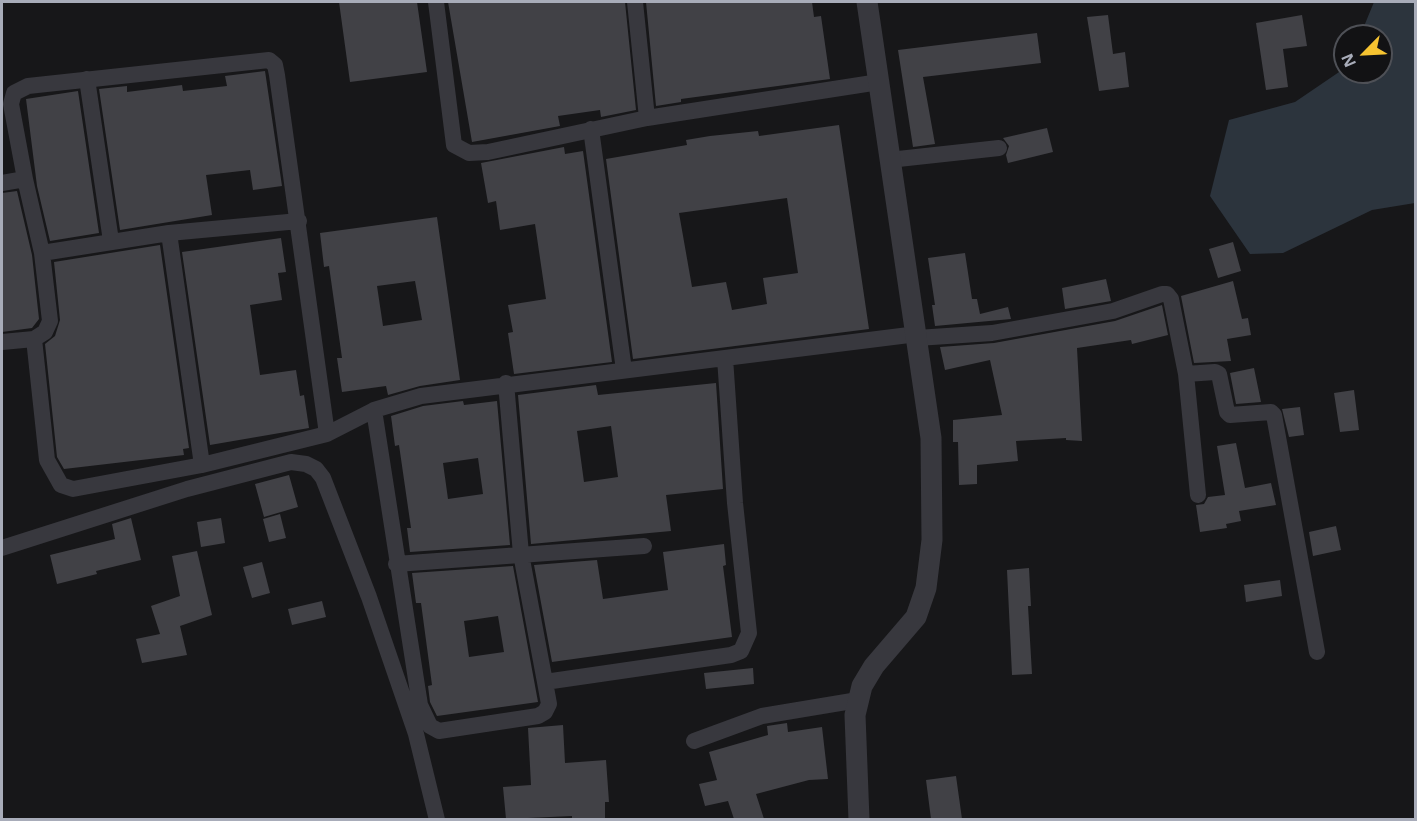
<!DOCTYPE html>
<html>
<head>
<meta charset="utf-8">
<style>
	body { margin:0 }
	#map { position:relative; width:1417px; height:821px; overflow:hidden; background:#171719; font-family:"Noto Sans",sans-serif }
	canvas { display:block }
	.frame { position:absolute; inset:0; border:3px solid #a8acb9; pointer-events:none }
	.north { position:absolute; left:1333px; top:24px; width:60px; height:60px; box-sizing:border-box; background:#121214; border:2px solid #4e5056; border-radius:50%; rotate:246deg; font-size:16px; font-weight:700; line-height:24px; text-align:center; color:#a8acb9 }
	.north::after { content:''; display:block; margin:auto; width:21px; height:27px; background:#f6c331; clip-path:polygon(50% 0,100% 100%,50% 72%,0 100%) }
</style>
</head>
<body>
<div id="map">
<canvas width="1417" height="821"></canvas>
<div class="frame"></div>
<div class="north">N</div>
</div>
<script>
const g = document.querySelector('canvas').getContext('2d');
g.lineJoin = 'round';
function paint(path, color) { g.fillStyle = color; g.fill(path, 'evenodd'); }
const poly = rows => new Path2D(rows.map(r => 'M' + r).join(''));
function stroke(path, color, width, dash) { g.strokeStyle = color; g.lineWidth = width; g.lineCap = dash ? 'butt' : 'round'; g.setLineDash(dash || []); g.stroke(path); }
paint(poly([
	[1374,2,1415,2,1415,203,1372,210,1283,253,1250,254,1210,196,1229,120,1295,102,1345,68,1345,72,1381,72,1381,36,1360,36]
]), '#2c343d');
paint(poly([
	[339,2,417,2,427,72,350,82],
	[448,2,625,2,636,110,601,117,600,110,558,116,560,126,472,142],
	[646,2,812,2,814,17,821,16,830,79,681,99,681,102,656,106],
	[1108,15,1113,54,1125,52,1129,87,1099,91,1087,17],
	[1302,15,1307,46,1283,49,1288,87,1266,90,1256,23],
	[1037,33,1041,63,923,77,935,144,913,147,898,50],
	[265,71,282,186,253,190,250,170,206,175,212,215,120,230,99,89,127,86,127,92,182,85,183,91,227,86,225,76],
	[78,91,99,233,50,241,37,186,26,99],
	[839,125,869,329,633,359,606,159,687,145,686,140,710,136,758,131,759,136],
	[787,198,798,273,763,278,767,304,732,310,726,282,692,287,679,213],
	[1047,128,1053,152,1008,163,1006,155,1009,146,1003,138],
	[564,147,565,154,583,151,612,362,514,374,508,333,513,332,508,305,546,299,535,224,500,230,496,201,488,203,481,163],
	[17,191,32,255,39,319,32,328,2,332,2,193],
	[437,217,460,380,420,386,388,395,386,386,342,392,337,358,342,358,329,266,324,267,320,233],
	[415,281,422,320,383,326,377,286],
	[281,238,286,272,278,273,282,300,250,305,260,375,296,370,300,396,304,395,309,428,210,445,182,252],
	[1233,242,1241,271,1218,278,1209,249],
	[160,245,189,448,183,449,184,455,64,469,57,457,45,344,55,336,60,320,54,262],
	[965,253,972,299,977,299,980,314,1008,307,1011,319,935,326,932,305,935,305,928,258],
	[1106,279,1111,301,1065,309,1062,288],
	[1233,281,1242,319,1248,318,1251,335,1227,339,1231,361,1194,363,1181,296],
	[1162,305,1168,335,1132,344,1131,340,1077,348,1082,441,1066,440,1066,438,1016,441,1018,461,977,465,977,484,959,485,958,442,953,442,953,420,1002,415,990,360,945,370,940,347,994,343,1115,321],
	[1254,368,1261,402,1236,404,1230,373],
	[716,383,723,489,666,495,671,531,531,544,518,395,596,385,598,395],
	[611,426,618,477,584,482,577,431],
	[1354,390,1359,430,1340,432,1334,393],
	[463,401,464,405,497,401,510,545,410,552,407,528,411,528,399,445,395,446,391,416,423,406],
	[478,458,483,494,448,499,443,463],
	[1300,407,1304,435,1289,437,1282,409],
	[1236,443,1245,488,1271,483,1276,505,1239,511,1241,521,1226,524,1227,528,1200,532,1196,505,1204,504,1208,497,1225,495,1217,446],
	[289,475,298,507,264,517,255,484],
	[280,514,286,538,269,542,263,519],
	[131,518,141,560,96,571,97,574,57,584,50,555,115,539,112,524],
	[221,518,225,543,201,547,197,522],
	[1336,526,1341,550,1313,556,1309,532],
	[724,544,726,565,723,566,732,637,552,662,534,565,597,560,603,599,668,590,663,552],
	[197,551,212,615,180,626,187,655,142,663,136,639,160,634,151,606,180,596,172,556],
	[262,562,270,593,252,598,243,567],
	[513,566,538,702,437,716,430,702,428,686,432,685,421,603,416,603,412,573],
	[498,616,504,652,469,657,464,621],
	[1029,568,1031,606,1028,606,1032,674,1012,675,1007,570],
	[1280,580,1282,596,1246,602,1244,585],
	[322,601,326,617,292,625,288,609],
	[753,668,754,684,706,689,704,673],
	[787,723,788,732,822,727,828,779,809,780,756,794,764,819,734,819,728,801,705,806,699,784,717,780,709,752,768,735,767,726],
	[563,725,565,763,606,760,609,802,605,802,605,819,572,819,572,816,506,819,503,787,531,785,528,728],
	[956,776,962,819,931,819,926,780]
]), '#414146');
stroke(poly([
	[436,2,454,145,469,153,488,152,647,118,879,82],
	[635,2,647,118],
	[87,79,111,241],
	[591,129,624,370],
	[889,160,999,148],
	[25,179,11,104,14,93,28,86,269,60,275,65,277,75,327,434],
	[2,183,25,179,42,253,50,321,45,332,34,339,2,342],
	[169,233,202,465],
	[42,253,169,233,299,221],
	[917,338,992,333,1113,311,1162,294,1167,294,1171,299,1186,374,1198,495],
	[34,339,47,460,61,485,73,489,202,465,327,434,374,410,421,396,917,334],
	[1186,374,1215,372,1219,374,1227,412,1230,415,1271,412,1274,415,1317,652],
	[506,383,521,554,545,682],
	[374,410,420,705,430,726,439,731,538,716,545,712,549,704,545,682,731,655,741,651,749,633,735,503,725,358],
	[2,548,187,489,291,462,306,464,316,469,323,478,369,597,416,734,437,820],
	[396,564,644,546],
	[694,741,762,716,858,700]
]), '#38383e', 16);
stroke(poly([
	[859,820,855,715,862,686,874,666,916,617,926,588,932,540,931,438,867,2]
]), '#38383e', 21);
</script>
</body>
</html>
